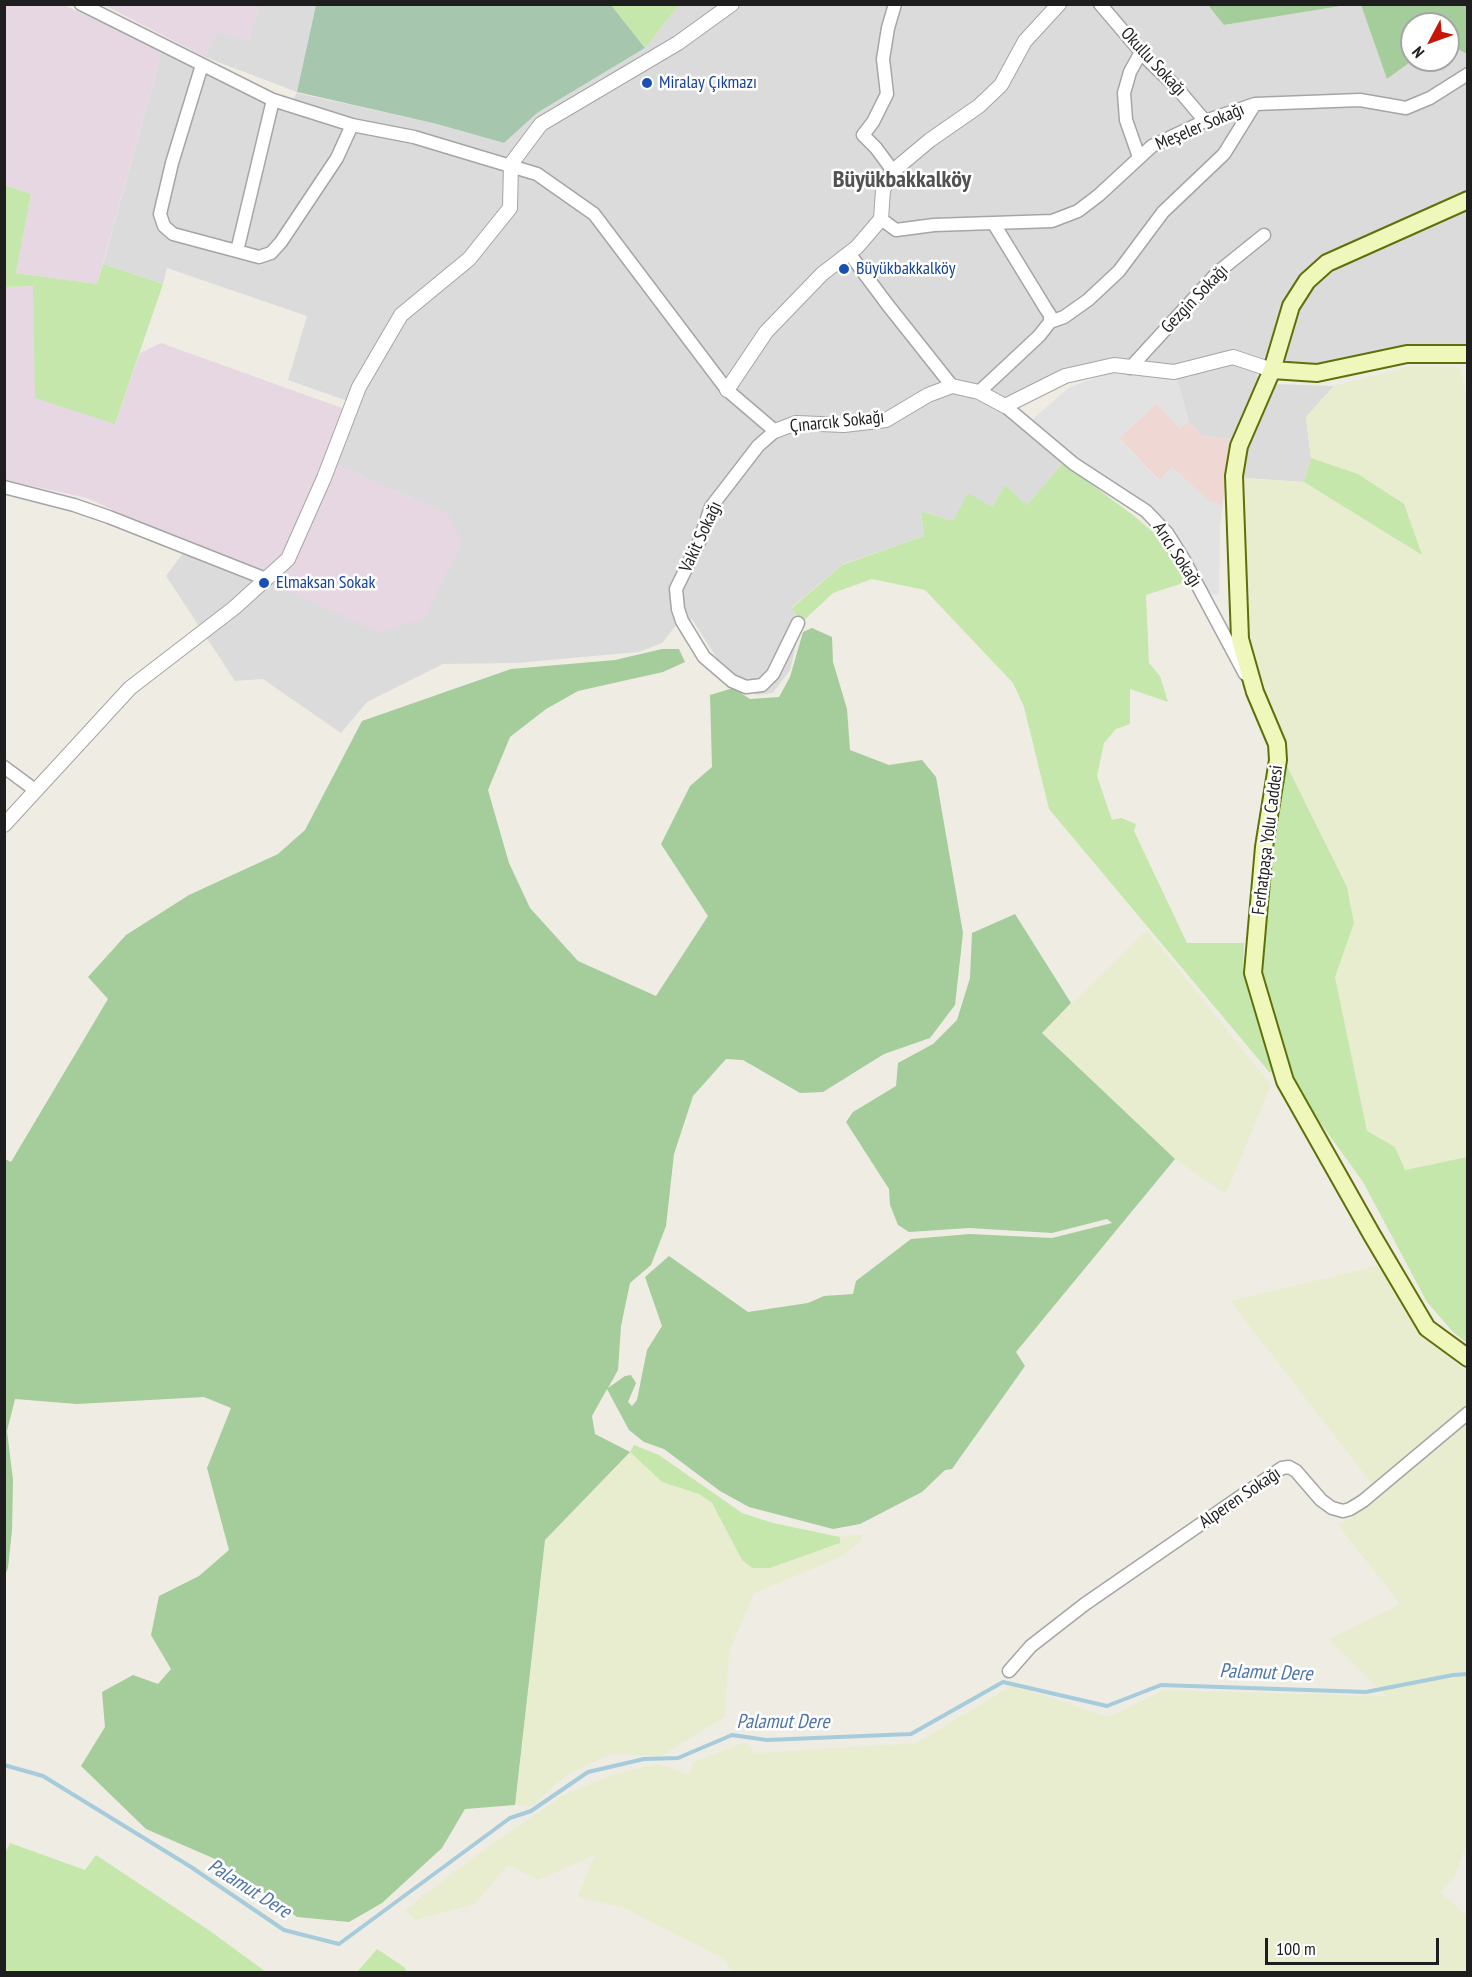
<!DOCTYPE html>
<html>
<head>
<meta charset="utf-8">
<style>
	body { margin:0 }
	#map { position:relative; width:1472px; height:1977px; overflow:hidden; background:#efece4; font-family:"PT Sans Narrow",sans-serif }
	canvas { display:block }
	.frame { position:absolute; inset:0; border:6px solid #1e1e1e; pointer-events:none }
	.north { position:absolute; left:1400px; top:12px; width:60px; height:60px; box-sizing:border-box; background:#fff; border:2px solid #a5a5a5; border-radius:50%; rotate:229deg; font-size:16px; font-weight:700; line-height:24px; text-align:center; color:#1e1e1e }
	.north::after { content:''; display:block; margin:auto; width:21px; height:27px; background:#c51607; clip-path:polygon(50% 0,100% 100%,50% 72%,0 100%) }
	.scale { position:absolute; left:1265px; top:1938px; width:174px; height:27px; box-sizing:border-box; border:3px solid #1e1e1e; border-top:0; padding-left:8px; font-size:18px; line-height:21px; white-space:nowrap; color:#1e1e1e; -webkit-text-stroke:4px #fff; paint-order:stroke }
</style>
</head>
<body>
<div id="map">
<canvas width="1472" height="1977"></canvas>
<div class="frame"></div>
<div class="north">N</div>
<div class="scale">100 m</div>
</div>
<script>
const g = document.querySelector('canvas').getContext('2d');
g.lineJoin = 'round';
function paint(path, color) { g.fillStyle = color; g.fill(path, 'evenodd'); }
const poly = rows => new Path2D(rows.map(r => 'M' + r).join(''));
function stroke(path, color, width, dash) { g.strokeStyle = color; g.lineWidth = width; g.lineCap = dash ? 'butt' : 'round'; g.setLineDash(dash || []); g.stroke(path); }
function label(font, color, halo, rows, align = 'center') {
  g.font = font + ' "PT Sans Narrow",sans-serif'; g.lineWidth = 5; g.setLineDash([]); g.textBaseline = 'middle'; g.strokeStyle = halo; g.fillStyle = color; for (const [text, x, y, turn = 0] of rows) {
    g.save(); g.translate(x, y); g.rotate((+turn || 0) * Math.PI / 180); g.textAlign = isNaN(turn) ? turn : align; if (halo) g.strokeText(text, 0, 0); g.fillText(text, 0, 0); g.restore();
  }
}
paint(poly([
	[1208,4,1225,25,1347,5,1361,5,1387,79,1413,60,1448,60,1448,44,1467,54,1467,347,1321,365,1277,365,1231,353,1173,368,1113,358,1068,369,1004,408,1063,463,1027,505,1005,485,992,507,953,521,921,511,924,536,843,564,792,607,801,624,790,670,773,693,757,695,726,673,692,619,677,624,662,643,639,652,516,663,443,664,367,702,341,733,263,679,235,681,166,576,189,545,446,513,334,464,352,412,345,400,288,380,307,316,167,268,163,284,103,264,162,51,289,108,297,92,205,57,217,31,248,40,259,5,316,5,297,93,437,124,504,143,537,113,645,48,679,5],
	[1234,364,1256,372,1258,377,1231,439,1202,436,1189,422,1176,376],
	[1275,384,1334,386,1306,417,1311,458,1304,482,1244,478,1247,443]
]), '#dcdbdb');
paint(poly([
	[1157,403,1179,428,1189,422,1202,436,1231,439,1220,526,1159,480,1119,438]
]), '#efd7d4');
paint(poly([
	[5,5,64,5,162,51,97,284,16,273,31,194,5,185],
	[104,5,259,5,248,41,218,32,205,57],
	[33,286,115,424,140,353,161,343,353,412,334,464,447,513,462,543,424,618,380,633,87,498,5,480,5,287]
]), '#e7d7e3');
paint(poly([
	[1411,366,1460,367,1468,406,1467,1157,1404,1170,1395,1147,1367,1132,1335,977,1354,923,1347,887,1287,766,1287,749,1247,643,1244,478,1304,482,1421,554,1358,474,1311,458,1306,417,1334,386],
	[1147,930,1271,1085,1226,1194,1173,1158,1042,1032],
	[1385,1264,1427,1337,1467,1371,1467,1406,1375,1488,1230,1301],
	[1467,1417,1467,1843,1454,1878,1440,1892,1467,1916,1467,1972,733,1972,722,1958,624,1908,577,1897,595,1855,538,1880,508,1865,475,1904,415,1920,405,1910,477,1855,563,1795,614,1774,658,1764,689,1775,692,1763,745,1742,755,1753,916,1743,1013,1685,1109,1717,1164,1690,1386,1696,1329,1639,1400,1604,1338,1525,1359,1512],
	[630,1452,662,1482,699,1494,712,1503,742,1560,752,1568,770,1568,840,1543,840,1537,862,1534,862,1540,841,1557,754,1593,729,1653,725,1717,661,1756,611,1754,569,1773,532,1806,515,1805,545,1540]
]), '#e9edd0');
paint(poly([
	[611,5,679,5,645,48],
	[5,185,31,194,16,273,97,284,103,264,163,284,115,424,35,398,33,286,5,287],
	[1311,458,1358,474,1404,504,1422,555,1304,482],
	[1063,463,1134,516,1159,537,1186,582,1146,595,1149,663,1160,676,1168,702,1130,689,1130,724,1116,729,1104,743,1097,776,1112,820,1121,818,1136,824,1134,831,1187,943,1244,943,1243,969,1275,1068,1270,1073,1049,809,1024,707,1013,683,925,590,872,579,833,593,801,623,792,608,842,565,924,536,921,511,953,521,968,493,992,507,1005,485,1027,505],
	[1287,766,1347,887,1354,923,1335,977,1367,1131,1395,1147,1405,1170,1467,1157,1467,1343,1453,1332,1427,1302,1363,1182,1304,1100,1294,1079,1262,976,1271,838],
	[634,1445,659,1455,742,1513,773,1523,840,1537,840,1543,770,1568,752,1568,742,1560,712,1503,699,1494,662,1482,630,1452],
	[10,1843,85,1870,96,1855,210,1931,266,1972,5,1972,4,1855],
	[377,1949,404,1967,407,1972,357,1972]
]), '#c5e7ac');
paint(poly([
	[1208,5,1347,5,1224,25],
	[1361,5,1467,5,1467,54,1448,44,1448,24,1412,24,1413,60,1387,79],
	[812,628,832,637,833,662,847,709,850,750,889,765,922,760,936,777,963,933,955,1005,930,1038,884,1054,823,1092,800,1093,743,1060,726,1059,693,1096,674,1154,666,1226,651,1265,630,1283,621,1326,618,1370,608,1388,625,1376,631,1375,636,1383,628,1402,632,1406,637,1400,647,1350,662,1326,645,1277,669,1256,748,1312,808,1303,824,1296,853,1294,856,1281,911,1239,970,1234,1052,1238,1112,1223,1107,1219,1052,1233,969,1228,909,1232,898,1225,890,1205,889,1189,846,1122,853,1112,896,1086,898,1063,933,1044,957,1020,970,978,972,933,1015,914,1071,1003,1042,1033,1175,1159,1016,1352,1025,1366,952,1469,945,1470,922,1492,860,1524,833,1529,749,1507,720,1491,664,1449,644,1442,629,1430,607,1389,592,1416,595,1434,630,1452,545,1540,515,1805,465,1809,442,1848,382,1903,349,1922,297,1917,222,1862,146,1829,81,1766,105,1727,102,1692,133,1675,158,1684,171,1669,151,1635,159,1596,199,1576,229,1550,207,1468,231,1408,204,1397,77,1404,15,1399,7,1431,13,1480,12,1530,8,1568,5,1575,5,1159,11,1162,108,999,88,977,126,935,189,895,278,854,305,830,362,721,511,669,615,660,662,649,679,649,685,662,663,672,578,691,546,709,510,737,488,790,509,863,530,908,578,961,656,996,708,916,661,844,690,786,712,767,710,695,733,688,750,699,779,697,790,677,803,632]
]), '#a5cc9b');
paint(poly([
	[316,5,611,5,645,48,537,113,504,143,437,124,297,92]
]), '#a6c7ae');
paint(poly([
	[1113,371,1176,376,1189,422,1179,429,1157,403,1119,438,1158,480,1172,467,1211,502,1222,504,1220,526,1219,595,1208,594,1171,530,1076,460,1032,420,1068,388]
]), '#e2e2e2');
stroke(poly([
	[4,1765,43,1776,191,1867,284,1930,339,1944,510,1818,531,1811,588,1772,644,1759,678,1758,732,1735,767,1740,911,1734,1003,1682,1107,1706,1161,1685,1366,1692,1453,1675,1468,1674]
]), '#a6cbdb', 4);
const minor = poly([
	[81,4,273,100,352,125,414,137,537,174,594,214,727,390,775,431,758,446,711,507,699,542,676,589,678,609,682,621,704,657,732,681,746,687,762,685,773,674,798,623],
	[1100,4,1146,58,1177,88,1205,121],
	[202,65,172,163,160,214,164,226,173,234,259,257,271,253,281,242,337,158,352,125],
	[1139,157,1126,120,1124,93,1130,72,1141,52],
	[893,171,876,148,863,135,873,122,887,94,883,59,888,28,895,4],
	[881,219,896,230,934,225,1052,221,1078,211,1099,195,1152,146,1205,121,1255,104,1360,100,1406,108,1430,98,1468,74],
	[237,251,273,100],
	[849,253,887,304,952,386],
	[1050,322,1064,317,1088,300,1119,271,1163,212,1224,154,1255,104],
	[1130,368,1218,272,1264,235],
	[979,392,1039,336,1050,322,1050,315,1046,309,994,224],
	[1005,406,1074,464,1146,511,1167,533,1184,560,1245,674],
	[4,487,74,505,109,517,266,579],
	[4,767,35,790],
	[1009,1671,1031,1646,1085,1604,1282,1468,1289,1467,1296,1471,1321,1500,1332,1508,1343,1511,1350,1509,1363,1501,1468,1413]
]);
const tertiary = poly([
	[727,390,766,332,822,274,857,247,881,219,883,190,893,171,930,140,979,106,1001,85,1025,41,1059,4],
	[775,431,796,423,844,425,886,420,928,395,952,386,979,392,1005,406,1065,376,1114,365,1174,372,1233,357,1272,370],
	[4,825,130,688,234,608,288,559,324,478,359,387,401,315,469,259,510,208,511,164,541,124,678,43,732,4]
]);
const secondary = poly([
	[1468,200,1327,263,1307,281,1291,306,1272,370,1239,446,1234,476,1240,639,1255,692,1277,744,1278,760,1264,847,1253,973,1285,1081,1372,1235,1427,1328,1468,1358],
	[1272,370,1317,373,1407,354,1468,354]
]);
stroke(minor, '#a5a5a5', 15);
stroke(tertiary, '#a5a5a5', 16);
stroke(secondary, '#5e7109', 20);
stroke(minor, '#fff', 12);
stroke(tertiary, '#fff', 14);
stroke(secondary, '#eff7ba', 16);
for (const [x, y, r, color] of [
	[647,83,6,"#1a4fb4"],
	[844,269,6,"#1a4fb4"],
	[264,583,6,"#1a4fb4"]
]) { const dot = new Path2D(); dot.arc(x, y, r, 0, 2 * Math.PI); g.fillStyle = color; g.fill(dot); stroke(dot, '#fff', 2); }
label('18px', '#1e1e1e', '#fff', [
	["Okullu Sokağı",1153,62,47],
	["Meşeler Sokağı",1200,127,-23],
	["Gezgin Sokağı",1195,299,-46],
	["Çınarcık Sokağı",837,422,-6],
	["Vakit Sokağı",701,537,-65],
	["Arıcı Sokağı",1177,555,57],
	["Ferhatpaşa Yolu Caddesi",1268,840,-83],
	["Alperen Sokağı",1240,1498,-34]
]);
label('18px', '#164399', '#fff', [
	["Miralay Çıkmazı",659,83],
	["Büyükbakkalköy",856,269],
	["Elmaksan Sokak",276,583]
], 'left');
label('italic 20px', '#4e75aa', '#fff', [
	["Palamut Dere",1266,1673,2],
	["Palamut Dere",783,1722],
	["Palamut Dere",249,1889,32]
]);
label('bold 24px', '#515151', '#fff', [
	["Büyükbakkalköy",902,180]
]);
</script>
</body>
</html>
